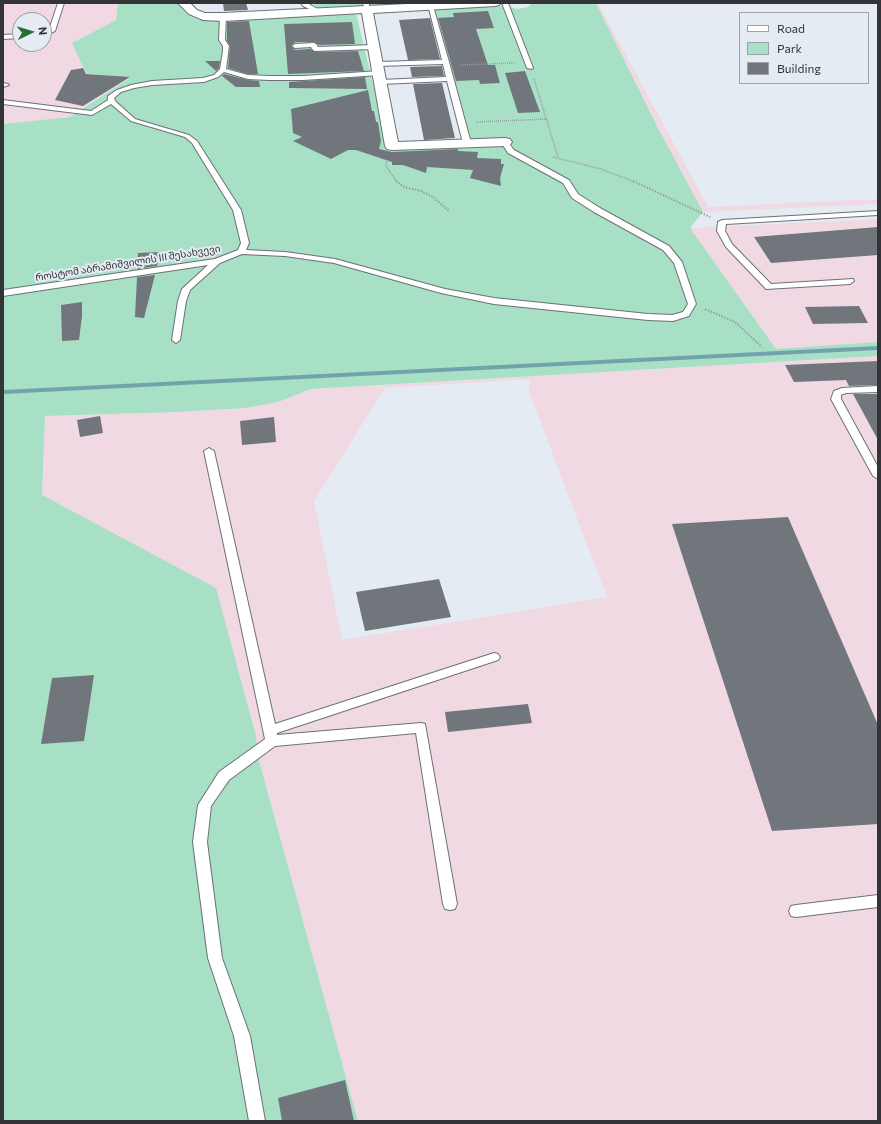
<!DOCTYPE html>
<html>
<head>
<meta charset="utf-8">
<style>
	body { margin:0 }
	#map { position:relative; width:881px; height:1124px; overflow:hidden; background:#e5ebf2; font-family:Commissioner,sans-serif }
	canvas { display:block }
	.frame { position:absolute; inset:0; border:4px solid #323437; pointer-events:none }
	.legend { position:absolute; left:739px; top:12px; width:130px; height:72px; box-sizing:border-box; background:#e5ebf2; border:1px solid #9da2a7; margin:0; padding:5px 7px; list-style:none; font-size:12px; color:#323437 }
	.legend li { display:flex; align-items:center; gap:8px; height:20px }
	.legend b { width:20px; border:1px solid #9da2a7 }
	.north { position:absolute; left:12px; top:12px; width:40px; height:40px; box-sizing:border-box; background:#e5ebf2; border:1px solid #9da2a7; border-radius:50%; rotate:85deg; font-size:11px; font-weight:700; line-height:16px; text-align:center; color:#323437 }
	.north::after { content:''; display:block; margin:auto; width:14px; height:18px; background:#286e3a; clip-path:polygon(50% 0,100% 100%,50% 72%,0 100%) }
</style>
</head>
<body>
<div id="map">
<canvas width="881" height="1124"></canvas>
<div class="frame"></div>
<ul class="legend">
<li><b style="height:5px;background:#fff"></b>Road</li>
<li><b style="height:11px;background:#a7e0c5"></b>Park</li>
<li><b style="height:11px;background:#71767c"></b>Building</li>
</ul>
<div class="north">N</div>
</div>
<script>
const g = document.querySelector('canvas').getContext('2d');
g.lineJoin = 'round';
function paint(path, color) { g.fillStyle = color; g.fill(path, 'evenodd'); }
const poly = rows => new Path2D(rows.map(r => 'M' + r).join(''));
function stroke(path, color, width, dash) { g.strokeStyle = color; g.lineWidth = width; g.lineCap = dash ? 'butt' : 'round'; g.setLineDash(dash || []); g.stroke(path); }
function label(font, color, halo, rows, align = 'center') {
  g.font = font + ' Commissioner,"Noto Sans Georgian",sans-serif'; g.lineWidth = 4; g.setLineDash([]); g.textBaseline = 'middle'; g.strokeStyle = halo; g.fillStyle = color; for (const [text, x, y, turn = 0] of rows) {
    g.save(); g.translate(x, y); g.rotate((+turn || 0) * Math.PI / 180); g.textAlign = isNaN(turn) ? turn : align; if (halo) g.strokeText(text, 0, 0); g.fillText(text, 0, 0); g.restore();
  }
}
paint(poly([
	[3,3,118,3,116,20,72,43,131,77,70,117,3,124],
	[20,20,44,20,44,44,20,44],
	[596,3,598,3,708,207,878,199,878,204,703,212,658,128],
	[878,219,878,342,776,349,690,228],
	[878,356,878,1121,358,1121,258,757,42,495,45,416,177,412,246,408,278,402,311,389],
	[530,379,529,392,607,597,342,640,314,501,385,388]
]), '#f1d9e3');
paint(poly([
	[118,3,177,3,187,14,199,20,356,13,388,147,473,146,433,9,506,6,518,9,528,7,532,3,596,3,658,128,703,212,690,228,776,349,878,342,878,356,311,389,278,402,246,408,177,412,45,416,42,495,216,588,256,736,258,757,358,1121,3,1121,3,124,70,117,130,78,86,73,72,43,116,20],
	[314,3,454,3,315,10]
]), '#a7e0c5');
paint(poly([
	[878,346,878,350,3,394,3,390,878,346]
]), '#72a3ad');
paint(poly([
	[223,3,246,3,248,10,224,11],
	[488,11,494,28,476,29,488,65,495,65,500,83,480,84,479,80,456,81,438,18,454,17,453,13],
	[430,18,440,59,408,60,399,20],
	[249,21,258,74,248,74,228,68,230,46,227,41,227,22],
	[352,22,355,44,319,45,314,42,295,42,291,46,295,50,310,49,315,52,358,51,364,71,288,74,284,24],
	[205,61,220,61,219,68,216,71],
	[442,66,444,76,412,77,410,67],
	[83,68,86,74,130,77,83,106,55,100,71,70],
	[525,71,540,112,518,113,505,73],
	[224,74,248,80,259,81,260,87,236,87,222,76],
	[365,77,367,89,289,88,289,82],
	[442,83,455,138,424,140,413,84],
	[368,90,372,111,374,111,376,122,378,122,381,141,379,149,392,152,458,149,458,151,478,152,477,158,501,159,501,164,504,164,500,178,501,186,470,178,473,170,427,167,426,173,403,165,392,165,392,162,356,150,348,150,331,159,293,141,302,137,293,133,291,109],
	[878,227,878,255,771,263,754,237],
	[160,252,157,266,137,269,138,253],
	[155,275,144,318,135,317,137,277],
	[82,302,82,316,79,340,62,341,61,305],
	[859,306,868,323,813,324,805,307],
	[878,361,878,385,849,386,846,380,794,382,785,365],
	[853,394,878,394,878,440],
	[100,416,103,433,80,437,77,420],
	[274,417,276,442,242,445,240,421],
	[788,517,878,725,878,824,772,831,672,524],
	[439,579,451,617,365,631,356,592],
	[94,675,84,741,41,744,52,678],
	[528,704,532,723,448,732,445,712],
	[345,1080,354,1121,282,1121,278,1098]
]), '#71767c');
const service = poly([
	[58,3,64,3,55,31,44,36,44,32,49,30,58,3],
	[301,3,307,3,323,12,318,13,303,6,301,3],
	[363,3,369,3,369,11,365,11,363,3],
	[502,3,508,3,533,68,532,69,527,68,502,3],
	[428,5,433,6,449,62,471,143,467,145,463,143,447,81,381,84,378,82,381,80,446,77,443,64,378,66,375,64,378,62,442,60,428,5],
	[223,15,226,17,225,40,229,46,226,69,248,75,269,76,303,76,380,71,383,73,380,75,303,80,269,80,248,79,224,72,218,77,204,82,152,85,134,88,121,92,114,98,115,101,135,119,189,135,197,141,241,210,249,243,246,250,285,252,335,259,445,289,494,298,648,314,672,315,683,312,688,304,674,263,663,250,594,212,572,198,563,183,508,153,501,142,505,140,507,141,514,150,569,180,578,194,600,208,669,246,682,262,696,304,690,314,689,316,673,321,648,320,494,304,441,293,334,263,285,256,242,254,220,263,190,290,186,301,180,340,176,343,172,340,178,301,182,289,208,265,3,296,3,290,215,259,238,250,241,243,233,210,192,143,185,137,131,121,111,104,92,115,3,104,3,100,91,111,108,100,108,96,117,90,131,85,152,81,203,78,214,75,220,69,223,51,223,46,219,40,220,17,223,15],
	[20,34,20,38,3,39,3,35,20,34],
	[314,43,316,44,318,47,374,45,377,47,374,49,315,51,313,50,311,47,295,48,292,46,295,44,314,43],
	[3,83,8,84,9,85,3,87,3,83],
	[878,211,878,215,726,224,725,231,732,244,771,284,853,279,854,281,850,284,766,289,726,247,717,231,718,222,722,220,878,211],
	[878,386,878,392,846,393,841,395,841,399,878,467,878,479,873,476,831,399,834,391,842,388,878,386],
	[209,448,214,451,275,724,494,653,498,654,500,657,498,660,277,733,277,735,421,723,425,724,457,904,455,909,450,910,445,909,443,904,416,733,275,746,229,780,211,806,207,842,222,958,250,1036,265,1121,249,1121,234,1036,208,958,193,842,198,805,219,772,265,739,204,451,209,448],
	[878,895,878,907,796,917,791,916,789,911,791,906,796,905,878,895]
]);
const minor = poly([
	[178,3,190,3,197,10,205,13,223,13,428,3,501,3,499,5,495,6,373,13,398,142,505,138,510,139,512,142,510,145,505,146,392,150,387,149,385,146,362,13,223,21,203,20,189,14,178,3]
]);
stroke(service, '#6c7077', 2);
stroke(minor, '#6c7077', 2);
stroke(poly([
	[461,65,514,63],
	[534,79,558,157],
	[476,122,547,119],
	[553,157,601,169,635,182],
	[387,161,386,166,397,182]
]), '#989ca1', 1.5, [1, 1]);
stroke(poly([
	[396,181,404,187,421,191,433,197,449,211],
	[633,181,710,217],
	[705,309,735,322,762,347]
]), '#989ca1', 2, [1.5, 1.5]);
paint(service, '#fff');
paint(minor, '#fff');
label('10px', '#323437', '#e5ebf2', [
	["როსტომ აბრამიშვილის III შესახვევი",128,263,-9]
]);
</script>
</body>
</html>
